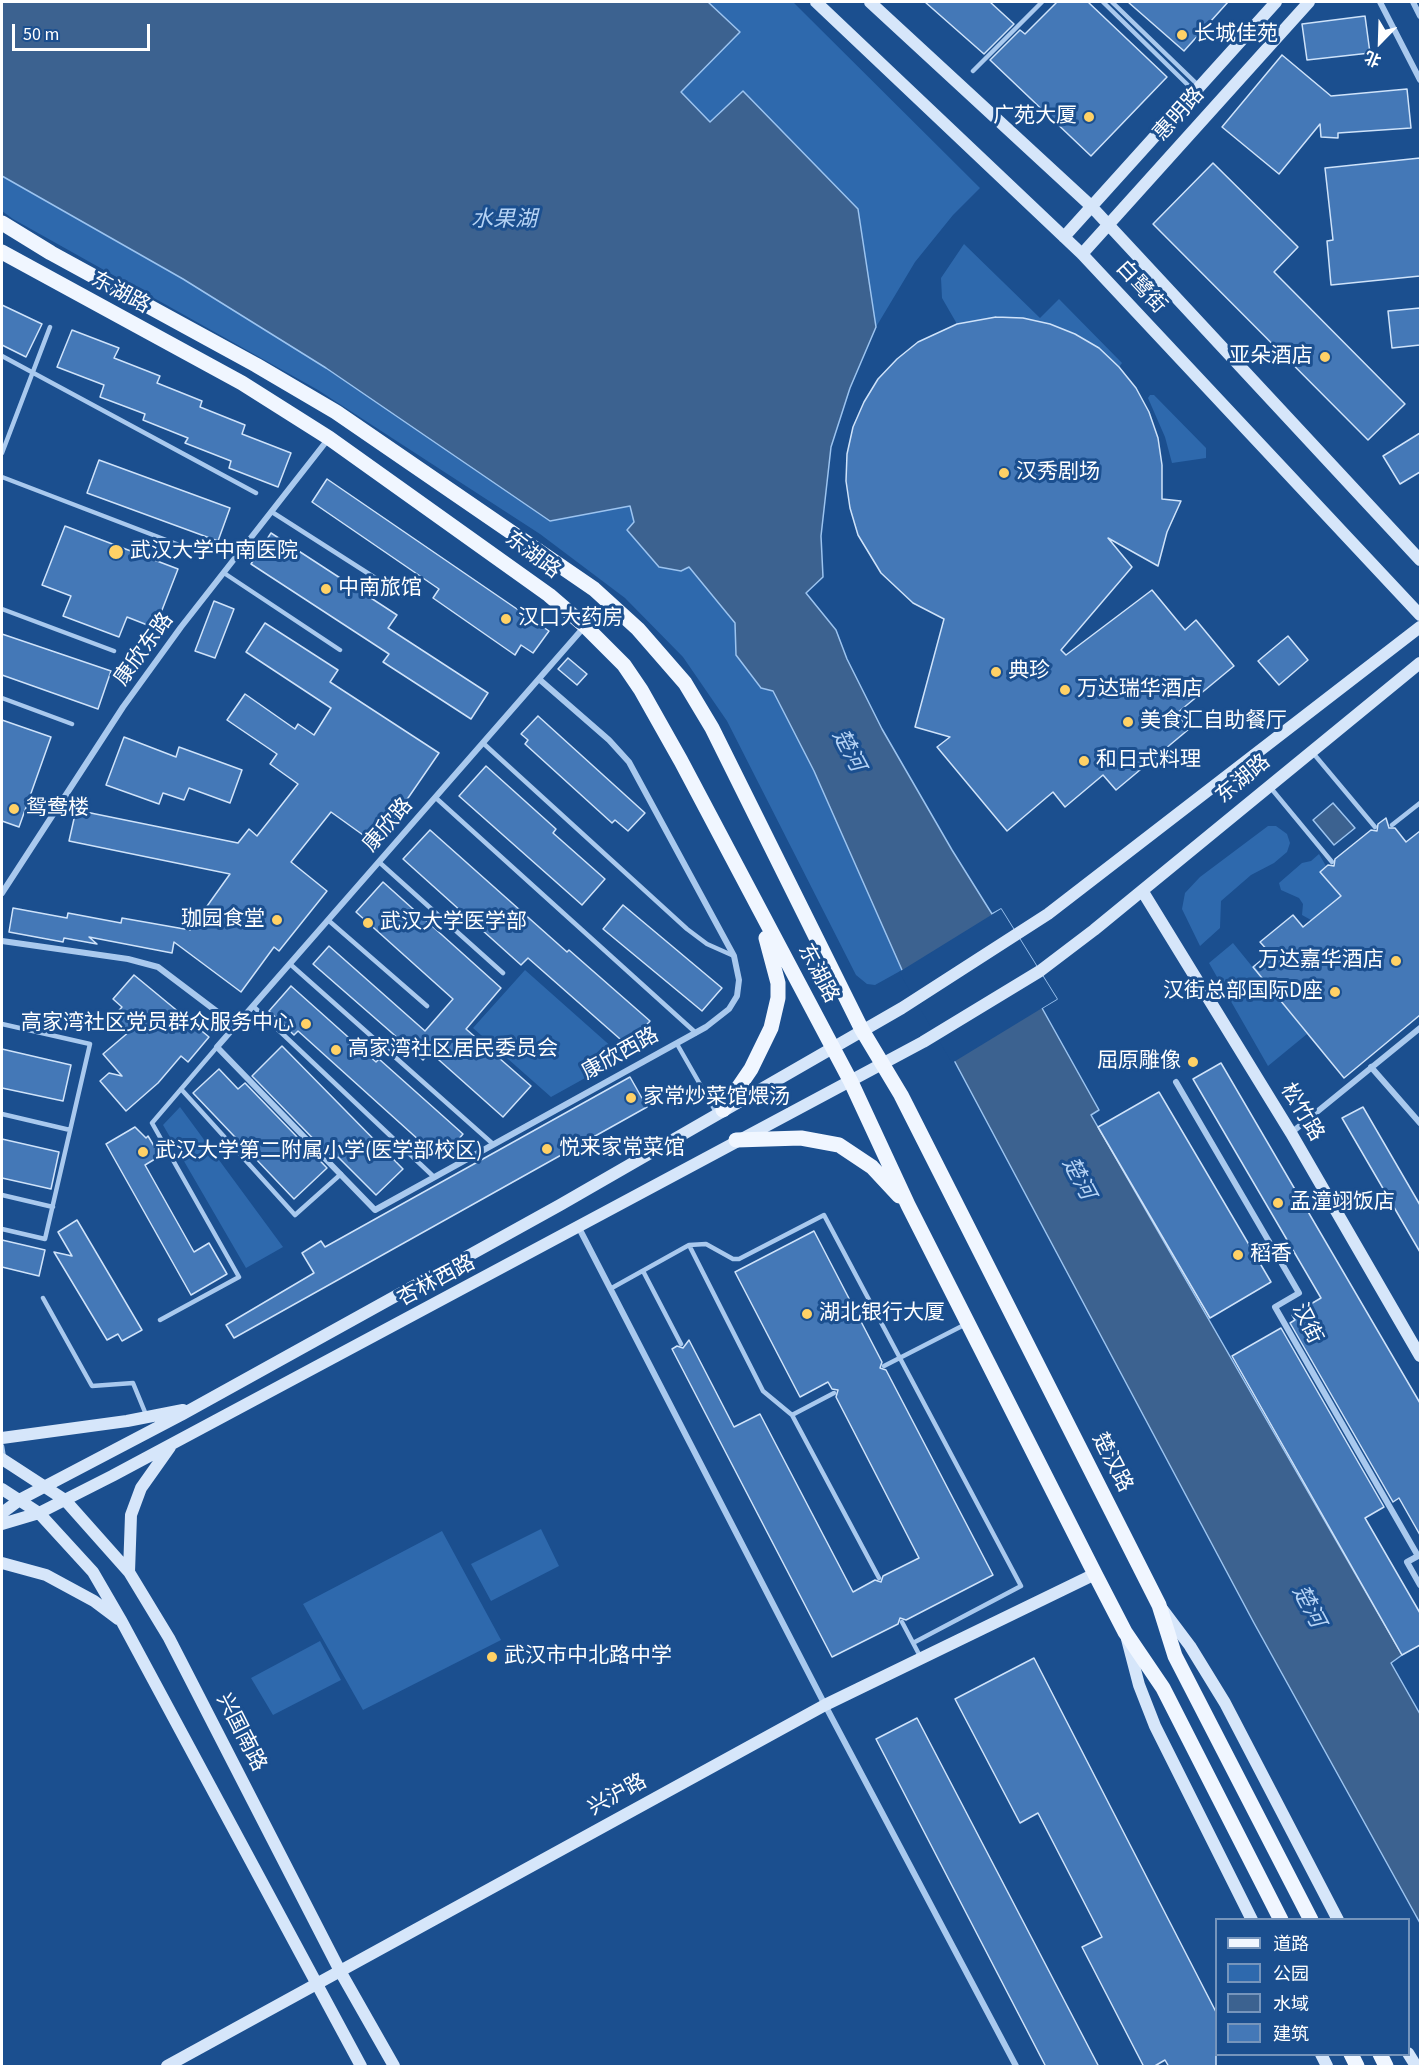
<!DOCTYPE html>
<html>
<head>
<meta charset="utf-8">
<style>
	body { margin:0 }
	#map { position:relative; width:1422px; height:2068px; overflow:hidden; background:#1b4f8f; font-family:"Source Sans 3","Noto Sans SC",sans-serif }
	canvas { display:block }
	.frame { position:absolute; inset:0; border:3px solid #fff; pointer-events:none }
	.legend { position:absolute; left:1215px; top:1918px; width:195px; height:138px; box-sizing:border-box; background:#1b4f8f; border:2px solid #7695bc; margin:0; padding:8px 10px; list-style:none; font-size:18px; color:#fff }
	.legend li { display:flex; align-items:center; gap:12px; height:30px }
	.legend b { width:30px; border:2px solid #7695bc }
	.north { position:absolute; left:1350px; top:12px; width:60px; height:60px; -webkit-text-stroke:4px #1b4f8f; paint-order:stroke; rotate:203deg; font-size:16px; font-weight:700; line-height:24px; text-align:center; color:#fff }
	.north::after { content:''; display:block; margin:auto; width:21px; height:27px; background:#fff; clip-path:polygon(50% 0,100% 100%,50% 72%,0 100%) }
	.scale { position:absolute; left:12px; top:24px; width:138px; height:27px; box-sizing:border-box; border:3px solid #fff; border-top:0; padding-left:8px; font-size:18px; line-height:21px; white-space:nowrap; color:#fff; -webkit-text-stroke:4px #1b4f8f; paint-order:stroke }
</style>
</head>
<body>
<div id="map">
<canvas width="1422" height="2068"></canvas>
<div class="frame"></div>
<ul class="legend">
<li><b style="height:8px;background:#f0f6ff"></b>道路</li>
<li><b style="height:16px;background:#2e69ad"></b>公园</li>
<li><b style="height:16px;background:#3c6290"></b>水域</li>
<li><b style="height:16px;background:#4478b7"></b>建筑</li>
</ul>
<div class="north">北</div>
<div class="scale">50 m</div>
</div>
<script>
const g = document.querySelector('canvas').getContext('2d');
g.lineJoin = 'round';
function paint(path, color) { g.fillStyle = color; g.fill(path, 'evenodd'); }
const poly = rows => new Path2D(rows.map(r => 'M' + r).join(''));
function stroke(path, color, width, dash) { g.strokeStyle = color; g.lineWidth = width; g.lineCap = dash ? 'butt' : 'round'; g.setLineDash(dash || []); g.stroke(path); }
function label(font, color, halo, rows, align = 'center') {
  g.font = font + ' "Source Sans 3","Noto Sans SC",sans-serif'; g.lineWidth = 6; g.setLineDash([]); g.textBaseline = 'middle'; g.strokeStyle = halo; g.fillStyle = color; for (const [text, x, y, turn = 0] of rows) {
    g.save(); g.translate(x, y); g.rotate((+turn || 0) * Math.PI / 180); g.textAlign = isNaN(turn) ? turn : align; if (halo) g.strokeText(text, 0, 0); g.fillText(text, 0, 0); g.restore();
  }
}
paint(poly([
	[708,2,793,2,980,188,953,215,915,262,876,327,858,209,743,91,710,122,681,92,739,32],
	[2,176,183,279,326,368,550,521,630,506,634,522,628,530,659,567,681,571,688,566,735,624,736,655,760,688,773,691,814,771,902,970,875,985,867,984,856,975,727,721,683,657,625,598,540,534,318,390,13,219,2,211],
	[964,244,1040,318,1059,299,1122,363,1119,367,1099,348,1076,334,1050,324,1023,318,996,317,957,324,942,298,941,278],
	[1150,395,1154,395,1206,448,1206,458,1172,463,1165,437,1148,398],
	[1268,826,1276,826,1287,834,1290,843,1287,852,1274,863,1251,875,1221,901,1220,928,1200,946,1182,909,1185,893,1200,877],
	[1319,854,1326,866,1321,872,1341,896,1311,920,1302,915,1303,904,1299,898,1281,890,1279,883,1302,863,1311,861],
	[1233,943,1307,1034,1268,1066,1209,963],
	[525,970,623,1057,551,1097,473,1028],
	[180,1107,283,1247,246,1268,163,1125],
	[541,1529,559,1566,491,1601,471,1564],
	[442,1531,501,1640,363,1710,303,1604],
	[320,1641,341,1680,273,1715,251,1678]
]), '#2e69ad');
const water = poly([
	[2,2,708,2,740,32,681,92,710,122,743,91,858,209,876,327,850,388,831,447,821,536,823,577,806,593,836,630,847,659,882,729,952,850,992,914,1001,909,1057,999,1042,1008,1099,1110,1091,1115,1402,1655,1391,1663,1420,1714,1420,1923,1254,1623,955,1062,902,970,814,771,773,691,761,688,736,655,735,623,689,567,681,571,659,567,627,530,634,522,630,506,550,521,326,368,183,279,2,176,2,2],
	[1333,803,1355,828,1334,845,1313,820,1333,803]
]);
paint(water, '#3c6290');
stroke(water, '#9cc4f0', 1.5);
paint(poly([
	[1001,909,1057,999,952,1063,899,972]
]), '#1b4f8f');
const building = poly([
	[925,2,990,2,1014,24,984,54,925,2],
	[1057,2,1088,2,1167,77,1091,156,990,60,1020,30,1025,34,1057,2],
	[1128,2,1228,2,1184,51,1128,2],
	[1365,16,1370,53,1307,60,1302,24,1365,16],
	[1282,55,1331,96,1407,89,1411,128,1338,133,1338,138,1321,137,1320,124,1279,174,1222,127,1282,55],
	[1420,158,1420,276,1331,285,1327,241,1333,240,1325,168,1420,158],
	[1213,163,1298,247,1274,272,1405,404,1368,440,1153,224,1213,163],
	[2,305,42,324,26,357,2,345,2,305],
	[1420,308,1420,345,1392,348,1388,311,1420,308],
	[996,317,1023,318,1050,324,1075,334,1099,348,1119,367,1136,388,1149,412,1158,438,1162,465,1162,499,1181,501,1167,532,1158,566,1108,538,1132,567,1061,650,1066,655,1152,590,1185,630,1196,620,1234,666,1176,714,1189,729,1116,790,1103,775,1065,807,1053,792,1007,831,937,747,950,737,915,727,944,619,913,603,881,573,858,535,850,508,846,481,847,454,853,427,864,402,878,379,897,359,918,342,957,324,996,317],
	[72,330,119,348,114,358,160,376,157,383,202,401,200,407,245,425,242,434,291,453,278,487,229,468,231,461,185,443,188,438,143,420,145,414,100,397,104,385,57,367,72,330],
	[1420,433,1420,472,1400,484,1383,456,1420,433],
	[99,460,230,508,218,541,87,493,99,460],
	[327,479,549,631,533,653,521,645,515,655,433,598,439,589,312,502,327,479],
	[65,526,178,569,155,628,127,617,119,637,63,616,71,596,42,585,65,526],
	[271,533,397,615,388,628,488,693,471,719,383,662,389,654,251,564,271,533],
	[214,601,234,609,215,658,195,651,214,601],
	[265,623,338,670,330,682,439,753,386,830,380,826,370,840,331,812,291,862,327,891,279,951,274,947,241,992,174,942,172,953,89,937,97,944,64,938,63,942,9,932,13,908,67,918,68,913,121,923,122,918,190,930,230,874,69,841,76,810,238,843,249,829,257,836,298,784,270,764,277,754,227,720,245,694,295,729,298,724,314,735,331,708,246,652,265,623],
	[2,634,111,671,98,709,2,675,2,634],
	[1288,636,1308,660,1279,685,1258,661,1288,636],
	[568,658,587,674,577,685,558,669,568,658],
	[538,716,645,813,628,831,615,820,612,823,525,744,528,740,521,734,538,716],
	[2,720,51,737,19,827,2,821,2,720],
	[124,737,176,757,179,747,242,770,230,803,189,788,184,800,163,793,159,804,106,785,124,737],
	[486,766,556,829,553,833,605,879,582,905,459,796,486,766],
	[1386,818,1389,828,1395,828,1406,842,1420,831,1420,1015,1344,1078,1253,967,1270,953,1260,942,1293,915,1303,927,1341,896,1320,872,1328,865,1334,866,1335,859,1371,830,1377,831,1378,824,1386,818],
	[430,830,567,952,569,950,650,1021,628,1046,528,958,521,965,403,859,430,830],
	[383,882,501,988,466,1029,531,1086,503,1117,430,1052,423,1060,313,964,329,946,425,1031,453,999,356,912,383,882],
	[623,905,722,988,702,1011,603,929,623,905],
	[134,975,209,1037,188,1062,181,1056,158,1083,126,1111,100,1081,109,1073,122,1076,103,1054,130,1031,113,1017,122,1007,113,999,134,975],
	[291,986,376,1062,379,1059,463,1134,441,1160,298,1031,294,1035,269,1011,291,986],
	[282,1046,403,1169,376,1195,338,1157,334,1160,252,1076,282,1046],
	[2,1049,71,1065,63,1101,2,1088,2,1049],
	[1221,1063,1420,1403,1420,1535,1399,1498,1393,1502,1290,1323,1295,1320,1292,1315,1321,1298,1193,1079,1221,1063],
	[219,1069,238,1089,245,1083,327,1168,294,1199,193,1093,219,1069],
	[630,1077,647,1107,234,1338,226,1325,314,1273,302,1253,321,1241,325,1247,630,1077],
	[1159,1092,1271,1282,1210,1318,1098,1127,1159,1092],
	[1363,1107,1420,1205,1420,1252,1342,1118,1363,1107],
	[135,1127,146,1138,148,1136,160,1156,145,1165,194,1252,209,1243,227,1274,191,1295,106,1144,135,1127],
	[2,1139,59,1152,51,1189,2,1178,2,1139],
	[77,1220,142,1330,122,1341,118,1334,107,1340,54,1252,72,1256,58,1232,77,1220],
	[814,1231,882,1362,880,1368,886,1370,993,1575,906,1620,900,1618,898,1624,832,1657,672,1349,677,1346,683,1348,689,1340,734,1427,760,1414,853,1592,875,1580,881,1582,883,1576,919,1558,836,1397,838,1390,832,1389,828,1382,800,1397,735,1272,814,1231],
	[2,1240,45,1250,39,1276,2,1267,2,1240],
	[1281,1328,1384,1507,1365,1518,1420,1613,1420,1645,1402,1655,1232,1356,1281,1328],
	[1034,1658,1216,2012,1216,2067,1169,2067,1165,2060,1153,2067,1144,2067,1082,1947,1102,1937,1038,1813,1020,1823,955,1699,1034,1658],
	[917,1718,1099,2067,1046,2067,876,1739,917,1718]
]);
paint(building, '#4478b7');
stroke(building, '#cfe3fa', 1.5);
stroke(poly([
	[1103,2,1195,92],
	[1112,2,1198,85],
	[973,71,1042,2],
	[2,356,256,493],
	[2,453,50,327],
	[2,477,187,548],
	[272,512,402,595],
	[224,573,340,650],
	[2,609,114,651],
	[2,698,72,724],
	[483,743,687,929,707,944,734,956],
	[1313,753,1375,827],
	[1270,787,1332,862],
	[436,798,696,1033],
	[1392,825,1420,803],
	[379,862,503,973],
	[328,920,427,1006],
	[290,964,493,1144],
	[253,1006,434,1177],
	[2,1024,90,1044,45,1239,2,1229],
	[677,1044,717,1114],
	[181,1089,295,1215,341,1174],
	[2,1114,70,1130],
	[2,1195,53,1207],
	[689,1245,706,1244,733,1259,739,1259,824,1215,1021,1586,913,1643],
	[643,1271,681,1344],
	[610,1289,689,1245,763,1391,792,1415],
	[43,1298,92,1386,133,1383,147,1417],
	[160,1320,239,1277,152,1123,217,1047],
	[884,1366,964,1325],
	[834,1393,792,1415,879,1578],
	[2,1446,4,1458],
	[902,1622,921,1658]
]), '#a9c9ee', 4.5);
stroke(poly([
	[1380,2,1420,80],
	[1413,2,1420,16],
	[539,679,609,740,629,762,734,956,739,980,737,996,729,1009,706,1027,375,1210,217,1047,585,626],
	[2,893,123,707,181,627,329,438],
	[2,941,128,959,158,967,236,1026],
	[1371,1067,1420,1123],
	[1176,1082,1299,1293,1275,1307,1418,1556,1407,1562,1420,1585],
	[1291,1133,1420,1028],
	[579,1228,825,1705,1016,2066]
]), '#a9c9ee', 6);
stroke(poly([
	[816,2,1082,254,1420,615],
	[870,2,1091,206,1420,560],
	[1064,237,1276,2],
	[1082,254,1309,2],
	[1143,892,1291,1133,1420,1356],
	[2,1438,127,1421,183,1410],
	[2,1459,65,1500,129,1572,169,1638,340,1971,394,2066],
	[2,1489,39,1513,93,1572,122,1622,361,2066],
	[2,1513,21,1499,181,1415,560,1205,902,1008,1048,914,1420,627],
	[2,1524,39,1513,112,1476,923,1042,1040,971,1094,930,1420,663],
	[2,1563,46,1575,94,1601,118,1619],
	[129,1572,131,1515,141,1488,170,1447],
	[1163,1610,1190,1646,1225,1703,1338,1920],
	[1127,1639,1139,1685,1155,1726,1252,1920],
	[1408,2053,1416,2066],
	[1321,2054,1327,2066],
	[167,2066,825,1705,1095,1574]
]), '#d6e6fa', 12);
stroke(poly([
	[2,223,51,253,256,365,336,412,594,589,638,629,685,683,712,728,862,1030,901,1095,1159,1605,1175,1656,1311,1920],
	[2,252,242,383,329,438,549,595,585,626,624,665,641,690,681,761,851,1082,908,1205,1095,1574,1125,1632,1163,1688,1281,1920],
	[723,1110,751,1069,771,1028,778,998,778,983,766,938],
	[736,1140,801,1138,839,1145,872,1167,899,1196],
	[1351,2054,1357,2066],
	[1380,2054,1386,2066]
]), '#f0f6ff', 15);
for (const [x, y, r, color] of [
	[1182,35,6,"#ffd166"],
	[1089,117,6,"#ffd166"],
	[1325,357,6,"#ffd166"],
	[1004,473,6,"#ffd166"],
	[116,552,8,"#ffd166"],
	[326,589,6,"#ffd166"],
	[506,619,6,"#ffd166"],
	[996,672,6,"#ffd166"],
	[1065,690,6,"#ffd166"],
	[1128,722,6,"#ffd166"],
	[1084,761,6,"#ffd166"],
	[14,809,6,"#ffd166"],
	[277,920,6,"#ffd166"],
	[368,923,6,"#ffd166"],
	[1396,961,6,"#ffd166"],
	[1335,992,6,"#ffd166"],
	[306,1024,6,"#ffd166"],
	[336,1050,6,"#ffd166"],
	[1193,1062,6,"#ffd166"],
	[631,1098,6,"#ffd166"],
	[547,1149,6,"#ffd166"],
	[143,1152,6,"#ffd166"],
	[1278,1203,6,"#ffd166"],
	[1238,1255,6,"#ffd166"],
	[807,1314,6,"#ffd166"],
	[492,1657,6,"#ffd166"]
]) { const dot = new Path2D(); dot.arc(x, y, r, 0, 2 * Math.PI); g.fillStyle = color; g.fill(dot); stroke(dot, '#1b4f8f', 2); }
label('21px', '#fff', '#1b4f8f', [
	["长城佳苑",1194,35],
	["广苑大厦",1077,117,"right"],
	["亚朵酒店",1313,357,"right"],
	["汉秀剧场",1016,473],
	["武汉大学中南医院",130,552],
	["中南旅馆",338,589],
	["汉口大药房",518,619],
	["典珍",1008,672],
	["万达瑞华酒店",1077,690],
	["美食汇自助餐厅",1140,722],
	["和日式料理",1096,761],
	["鸳鸯楼",26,809],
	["珈园食堂",265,920,"right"],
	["武汉大学医学部",380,923],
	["万达嘉华酒店",1384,961,"right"],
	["汉街总部国际D座",1323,992,"right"],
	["高家湾社区党员群众服务中心",294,1024,"right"],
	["高家湾社区居民委员会",348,1050],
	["屈原雕像",1181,1062,"right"],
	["家常炒菜馆煨汤",643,1098],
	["悦来家常菜馆",559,1149],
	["武汉大学第二附属小学(医学部校区)",155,1152],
	["孟潼翊饭店",1290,1203],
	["稻香",1250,1255],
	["湖北银行大厦",819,1314],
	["武汉市中北路中学",504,1657]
], 'left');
label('21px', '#fff', '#1b4f8f', [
	["惠明路",1180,115,-48],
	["白鹭街",1140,288,47],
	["东湖路",120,294,28],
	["东湖路",532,556,37],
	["康欣东路",145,650,-54],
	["东湖路",1244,780,-40],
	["康欣路",389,826,-49],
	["东湖路",817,974,62],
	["康欣西路",621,1055,-29],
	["松竹路",1301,1113,59],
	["杏林西路",437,1282,-28],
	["汉街",1306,1324,64],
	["楚汉路",1111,1463,63],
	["兴国南路",240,1733,63],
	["兴沪路",618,1796,-29]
]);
label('italic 22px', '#b5d3f5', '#1b4f8f', [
	["水果湖",504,221],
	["楚河",847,751,62],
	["楚河",1077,1179,62],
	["楚河",1307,1607,62]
]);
</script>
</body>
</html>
